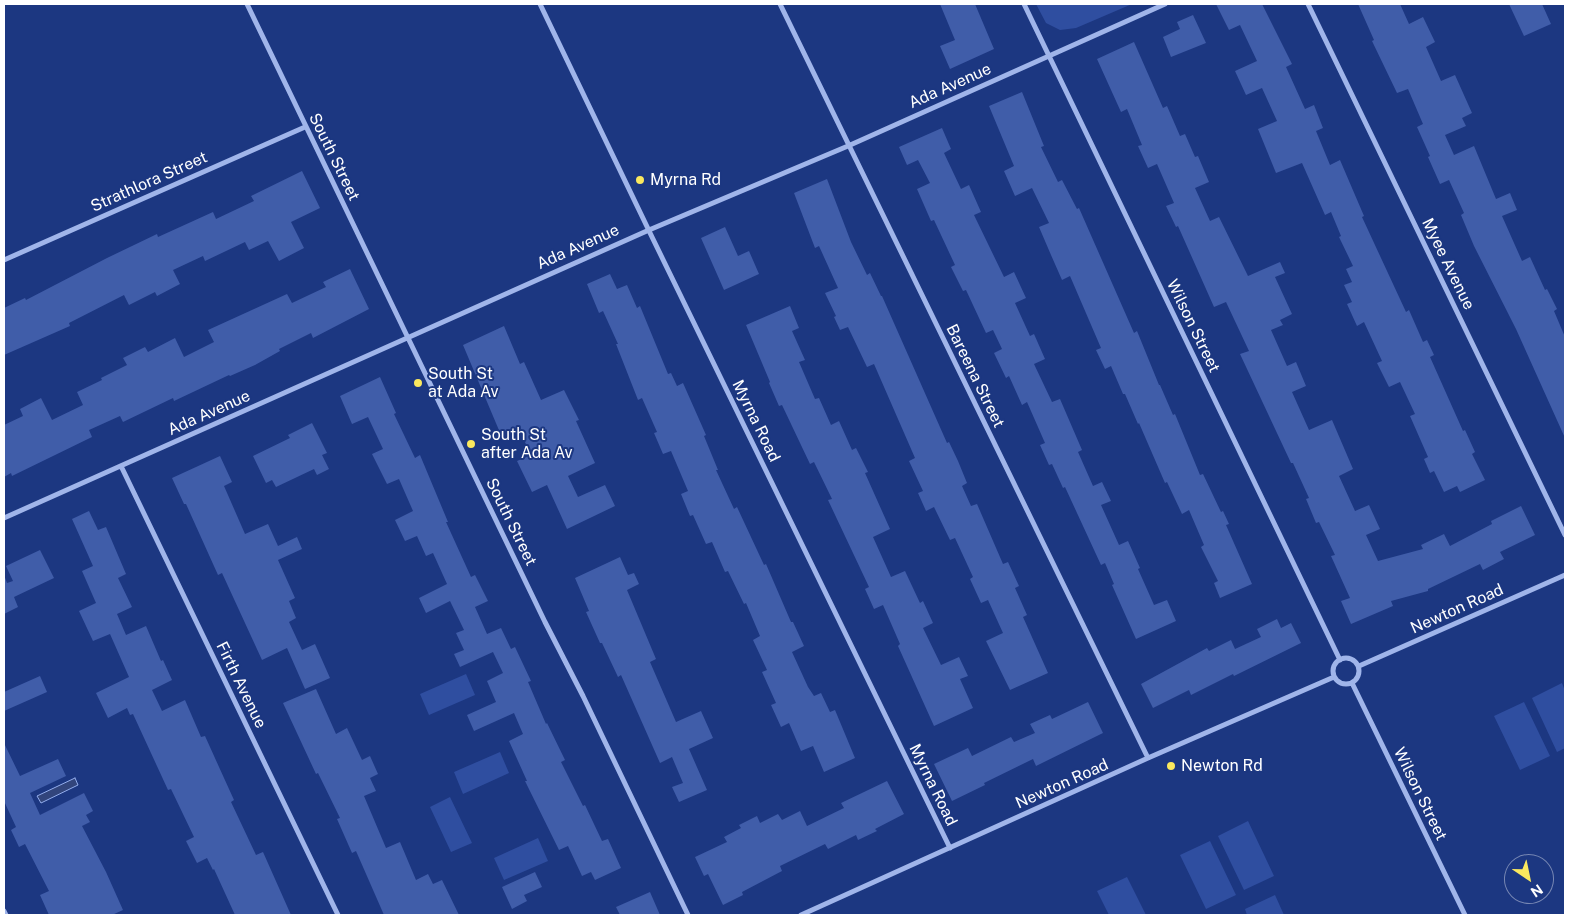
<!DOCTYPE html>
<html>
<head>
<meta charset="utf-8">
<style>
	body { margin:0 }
	#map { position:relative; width:1569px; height:919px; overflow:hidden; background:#1c3781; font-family:"Public Sans",sans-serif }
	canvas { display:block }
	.frame { position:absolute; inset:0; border:5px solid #fff; pointer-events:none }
	.north { position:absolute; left:1504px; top:854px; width:50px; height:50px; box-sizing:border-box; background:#1c3781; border:1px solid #7787b3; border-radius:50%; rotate:146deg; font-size:14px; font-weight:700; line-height:20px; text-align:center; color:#fff }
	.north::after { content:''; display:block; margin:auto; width:18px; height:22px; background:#fae85e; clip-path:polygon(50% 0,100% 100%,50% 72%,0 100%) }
</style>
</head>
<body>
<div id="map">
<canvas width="1569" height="919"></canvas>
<div class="frame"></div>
<div class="north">N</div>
</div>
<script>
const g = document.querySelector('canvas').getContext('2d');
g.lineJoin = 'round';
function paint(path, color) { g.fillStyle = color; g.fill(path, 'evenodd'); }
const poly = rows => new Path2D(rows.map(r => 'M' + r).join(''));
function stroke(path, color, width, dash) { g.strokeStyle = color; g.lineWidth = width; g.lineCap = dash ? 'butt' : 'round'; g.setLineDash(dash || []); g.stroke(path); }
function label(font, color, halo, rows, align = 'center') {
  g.font = font + ' "Public Sans",sans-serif'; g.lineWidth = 4; g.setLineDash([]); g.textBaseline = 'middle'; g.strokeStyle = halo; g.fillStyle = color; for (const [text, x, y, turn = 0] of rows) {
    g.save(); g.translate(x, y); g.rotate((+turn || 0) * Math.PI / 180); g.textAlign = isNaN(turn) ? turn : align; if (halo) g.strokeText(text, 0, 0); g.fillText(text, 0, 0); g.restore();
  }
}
paint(poly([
	[1036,4,1132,4,1076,28,1060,30,1046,23],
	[466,674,475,695,429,715,420,694],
	[1562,683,1565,691,1565,748,1557,752,1532,698],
	[1524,702,1550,756,1520,770,1494,716],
	[500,752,509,773,463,794,454,772],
	[450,797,472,843,451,852,430,807],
	[1248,821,1274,876,1244,890,1218,836],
	[538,838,548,861,504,880,494,858],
	[1210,841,1236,895,1206,909,1180,855],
	[1127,877,1146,915,1109,915,1097,891],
	[1275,895,1284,915,1247,915,1245,909]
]), '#2f4ea0');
const water = poly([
	[75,778,78,785,41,803,37,796,75,778]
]);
paint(water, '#32457c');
stroke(water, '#93adec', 1);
paint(poly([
	[940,4,975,4,994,49,950,69,940,46,955,40],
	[1216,4,1262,4,1292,64,1286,67,1305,109,1314,105,1323,128,1316,131,1330,165,1340,160,1364,216,1362,217,1406,312,1409,310,1423,342,1427,340,1434,355,1430,357,1463,431,1465,430,1475,452,1472,454,1485,480,1460,492,1457,486,1444,492,1434,471,1430,473,1424,459,1428,457,1410,416,1415,414,1400,382,1389,387,1377,363,1382,361,1364,322,1357,326,1347,304,1352,302,1344,285,1352,282,1346,269,1353,266,1339,237,1341,236,1331,212,1325,215,1302,163,1276,173,1258,129,1277,121,1262,88,1246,95,1235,71,1257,61,1240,25,1229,30],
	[1358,4,1400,4,1409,24,1423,17,1435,42,1426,47,1441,81,1455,75,1472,113,1462,118,1466,126,1445,135,1454,155,1474,146,1496,199,1510,193,1517,210,1502,216,1522,261,1530,257,1545,290,1547,289,1557,309,1554,311,1565,337,1565,438,1516,329,1474,246,1461,215,1464,213,1449,180,1440,184,1428,157,1430,156,1417,127,1423,124,1408,89,1397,93,1372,41,1374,40],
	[1509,4,1542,4,1551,24,1524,36],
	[1193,15,1206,43,1171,57,1163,37,1180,29,1177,22],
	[1134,42,1163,108,1167,106,1180,136,1185,134,1195,157,1198,156,1209,182,1195,188,1210,221,1219,217,1248,276,1280,262,1285,273,1275,277,1292,314,1280,320,1283,325,1271,330,1287,366,1296,362,1306,386,1292,392,1309,430,1332,420,1353,469,1339,476,1355,511,1369,505,1380,529,1366,535,1378,561,1423,549,1421,545,1444,534,1450,546,1492,524,1491,521,1521,506,1535,535,1500,552,1504,559,1483,570,1480,564,1428,589,1428,591,1391,601,1393,606,1351,624,1341,601,1350,598,1331,556,1335,555,1319,522,1316,523,1306,499,1309,498,1293,463,1291,463,1240,354,1249,351,1226,302,1214,307,1178,226,1176,227,1166,206,1174,203,1157,164,1148,168,1138,146,1142,145,1127,109,1121,112,1097,59],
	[1022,92,1044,146,1041,147,1058,182,1062,180,1077,209,1079,208,1134,333,1137,331,1159,385,1160,385,1173,415,1175,414,1200,475,1203,474,1221,512,1223,511,1229,524,1226,525,1252,584,1220,598,1214,583,1218,581,1201,547,1204,545,1189,510,1182,514,1167,482,1165,483,1139,423,1138,424,1125,394,1123,394,1111,366,1105,369,1096,350,1101,348,1070,276,1062,280,1051,255,1039,227,1049,223,1032,188,1015,196,1004,171,1014,166,989,106],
	[942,128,951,149,944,153,961,189,969,185,981,212,974,215,1004,277,1014,272,1026,298,1015,303,1030,336,1034,334,1045,359,1034,364,1052,402,1060,399,1082,450,1078,452,1093,486,1102,482,1111,501,1101,505,1119,545,1128,541,1140,568,1138,569,1154,605,1167,600,1176,621,1136,639,1112,585,1114,584,1105,563,1101,565,1065,487,1063,488,1052,464,1049,465,1040,445,1045,443,1027,402,1022,405,1009,376,1006,378,994,353,1002,349,993,330,986,333,966,290,963,291,951,267,955,265,934,220,931,221,917,189,930,183,918,160,907,165,899,147],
	[302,171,320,208,291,222,304,248,279,261,268,241,249,250,245,242,205,261,203,256,173,270,180,284,157,296,155,292,129,305,124,295,69,323,70,326,4,355,4,308,25,298,26,300,107,258,157,234,158,237,213,212,216,219,254,201,251,196],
	[827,179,851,242,867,275,870,273,881,296,882,296,947,443,949,442,958,461,967,483,962,486,971,506,977,504,1003,564,1008,562,1019,586,1015,588,1027,615,1023,617,1048,673,1010,690,986,641,1003,633,988,600,981,603,970,579,973,577,955,538,950,540,934,507,926,511,918,493,923,491,909,461,915,458,874,364,867,367,848,327,840,330,834,317,836,316,825,293,838,288,819,246,815,248,794,193],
	[725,227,738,256,749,251,759,274,724,290,701,238],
	[350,269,369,309,313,338,311,333,279,349,280,351,255,365,230,376,229,375,174,401,173,398,123,422,120,416,89,430,92,437,12,476,11,473,4,477,4,425,23,416,20,409,41,398,52,420,83,405,77,392,102,380,101,378,127,365,123,358,145,347,148,352,175,338,184,357,214,342,208,330,287,294,292,303,326,287,323,282],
	[610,274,617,289,627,285,637,308,640,306,668,374,671,373,677,386,683,383,706,435,704,436,718,470,716,470,734,509,737,507,764,565,766,564,791,622,793,622,804,646,792,652,808,687,814,696,821,693,830,712,835,710,855,758,824,772,813,746,801,751,789,723,781,727,771,705,776,703,762,672,767,670,753,640,760,636,746,603,744,604,728,571,725,572,712,542,706,544,693,515,690,516,681,494,688,491,671,451,663,454,654,433,657,432,642,398,638,400,616,344,618,344,603,311,599,313,587,284],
	[790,306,799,328,792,331,805,360,799,362,815,399,819,398,831,425,839,421,852,450,856,448,868,472,865,473,890,529,873,537,891,577,905,571,920,603,923,601,933,623,923,628,941,665,959,657,968,676,960,679,973,708,934,726,898,646,900,644,883,605,874,609,865,589,869,587,828,500,832,499,814,462,810,464,782,405,779,406,769,383,770,382,746,325],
	[504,326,520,364,524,362,541,400,564,390,579,420,576,421,595,463,568,476,578,497,605,485,615,506,567,529,547,485,532,492,517,461,531,455,518,427,501,435,463,345],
	[380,377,396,413,394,414,415,458,420,455,448,522,446,522,471,577,475,575,488,601,475,607,487,634,501,628,511,649,515,647,531,681,528,682,546,724,547,723,565,760,561,762,583,806,585,805,602,841,608,839,621,868,595,880,591,872,582,876,568,846,559,850,525,781,527,781,509,741,523,734,514,713,474,731,467,715,496,702,487,681,503,673,493,652,460,667,454,654,464,650,456,633,464,630,450,601,426,613,419,598,447,584,433,553,426,556,417,536,405,541,395,520,413,511,399,479,387,484,372,454,383,449,368,417,352,424,340,396],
	[312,423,327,453,322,455,329,469,317,475,314,469,276,487,272,480,266,483,253,456,290,438,288,435],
	[220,456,232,482,224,486,245,534,268,524,278,546,297,537,302,549,278,560,295,598,289,601,296,618,289,622,302,650,315,644,330,678,305,689,287,648,262,660,222,573,218,575,186,504,184,504,172,478],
	[89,511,98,530,106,527,126,574,118,578,132,607,117,614,126,635,146,626,161,661,163,660,172,680,152,690,162,711,185,700,201,737,205,736,219,767,234,800,231,802,256,855,263,852,291,915,235,915,214,869,213,870,207,858,197,863,186,841,194,837,171,789,168,790,133,714,130,715,127,708,108,718,96,693,129,677,110,634,93,641,79,611,96,603,82,571,93,566,72,519],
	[40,550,54,578,14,597,18,607,4,614,4,575,7,583,13,581,6,566],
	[620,557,628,575,634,573,639,584,627,590,656,659,650,662,676,722,701,711,713,738,689,749,707,790,679,802,672,787,683,783,672,757,660,763,621,675,618,677,602,643,600,643,586,612,589,611,575,578],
	[1277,619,1281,628,1291,623,1301,643,1234,676,1233,674,1191,695,1189,690,1153,708,1141,684,1207,648,1209,651,1231,640,1235,649,1261,637,1257,629],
	[40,676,47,692,4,711,4,692],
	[316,689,336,734,347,728,362,760,370,756,378,774,370,778,376,791,364,796,386,848,400,842,416,880,428,874,433,884,442,880,459,915,384,915,356,851,352,853,337,819,340,818,318,773,316,774,283,703],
	[1088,702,1103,733,1036,766,1033,759,984,783,985,785,952,801,934,764,968,748,972,756,1011,737,1014,742,1035,733,1030,724,1050,715,1052,719],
	[4,743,20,776,58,759,66,776,30,793,40,815,84,793,93,811,86,815,90,822,82,826,106,872,123,910,112,915,49,915,40,895,49,891,25,844,19,847,11,830,16,827,4,801],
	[887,781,904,814,875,829,877,831,858,840,856,835,828,849,825,844,780,866,782,871,742,892,743,895,723,905,708,874,704,876,695,857,727,842,724,837,741,828,739,825,757,816,760,823,778,814,782,820,800,811,807,826,844,808,841,803],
	[535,872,542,887,524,895,527,901,512,909,502,887],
	[650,892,660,915,620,915,616,907]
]), '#405da9');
stroke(poly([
	[247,4,545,622,583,696,688,915],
	[540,4,652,237,950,848],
	[780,4,1148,758],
	[1024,4,1340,660],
	[1308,4,1565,535],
	[4,260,305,127],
	[121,466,338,915],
	[4,518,649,230,848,146,1165,4],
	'1333 671a13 13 0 1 1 26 0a13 13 0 1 1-26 0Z',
	[1359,666,1565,575],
	[1352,683,1465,915],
	[4,911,6,915],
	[801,915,1148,758,1334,677]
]), '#a0b5ea', 5);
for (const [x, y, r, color] of [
	[640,180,5,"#fae85e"],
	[418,383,5,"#fae85e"],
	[471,444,5,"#fae85e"],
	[1171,766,5,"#fae85e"]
]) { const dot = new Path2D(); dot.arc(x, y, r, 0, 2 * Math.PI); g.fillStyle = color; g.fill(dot); stroke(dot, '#1c3781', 2); }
label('16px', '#fff', '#1c3781', [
	["Ada Avenue",950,86,-24],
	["South Street",334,157,64],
	["Strathlora Street",149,182,-24],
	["Ada Avenue",578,247,-24],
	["Myee Avenue",1448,264,64],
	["Wilson Street",1193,326,64],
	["Bareena Street",975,376,64],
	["Ada Avenue",209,413,-24],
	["Myrna Road",756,421,64],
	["South Street",511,522,64],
	["Newton Road",1457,609,-24],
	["Firth Avenue",241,685,64],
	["Newton Road",1062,784,-24],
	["Myrna Road",933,785,64],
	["Wilson Street",1420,794,64]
]);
label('16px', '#fff', '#1c3781', [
	["Myrna Rd",650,180],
	["South St",428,374],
	["at Ada Av",428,392],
	["South St",481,435],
	["after Ada Av",481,453],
	["Newton Rd",1181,766]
], 'left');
</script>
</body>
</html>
